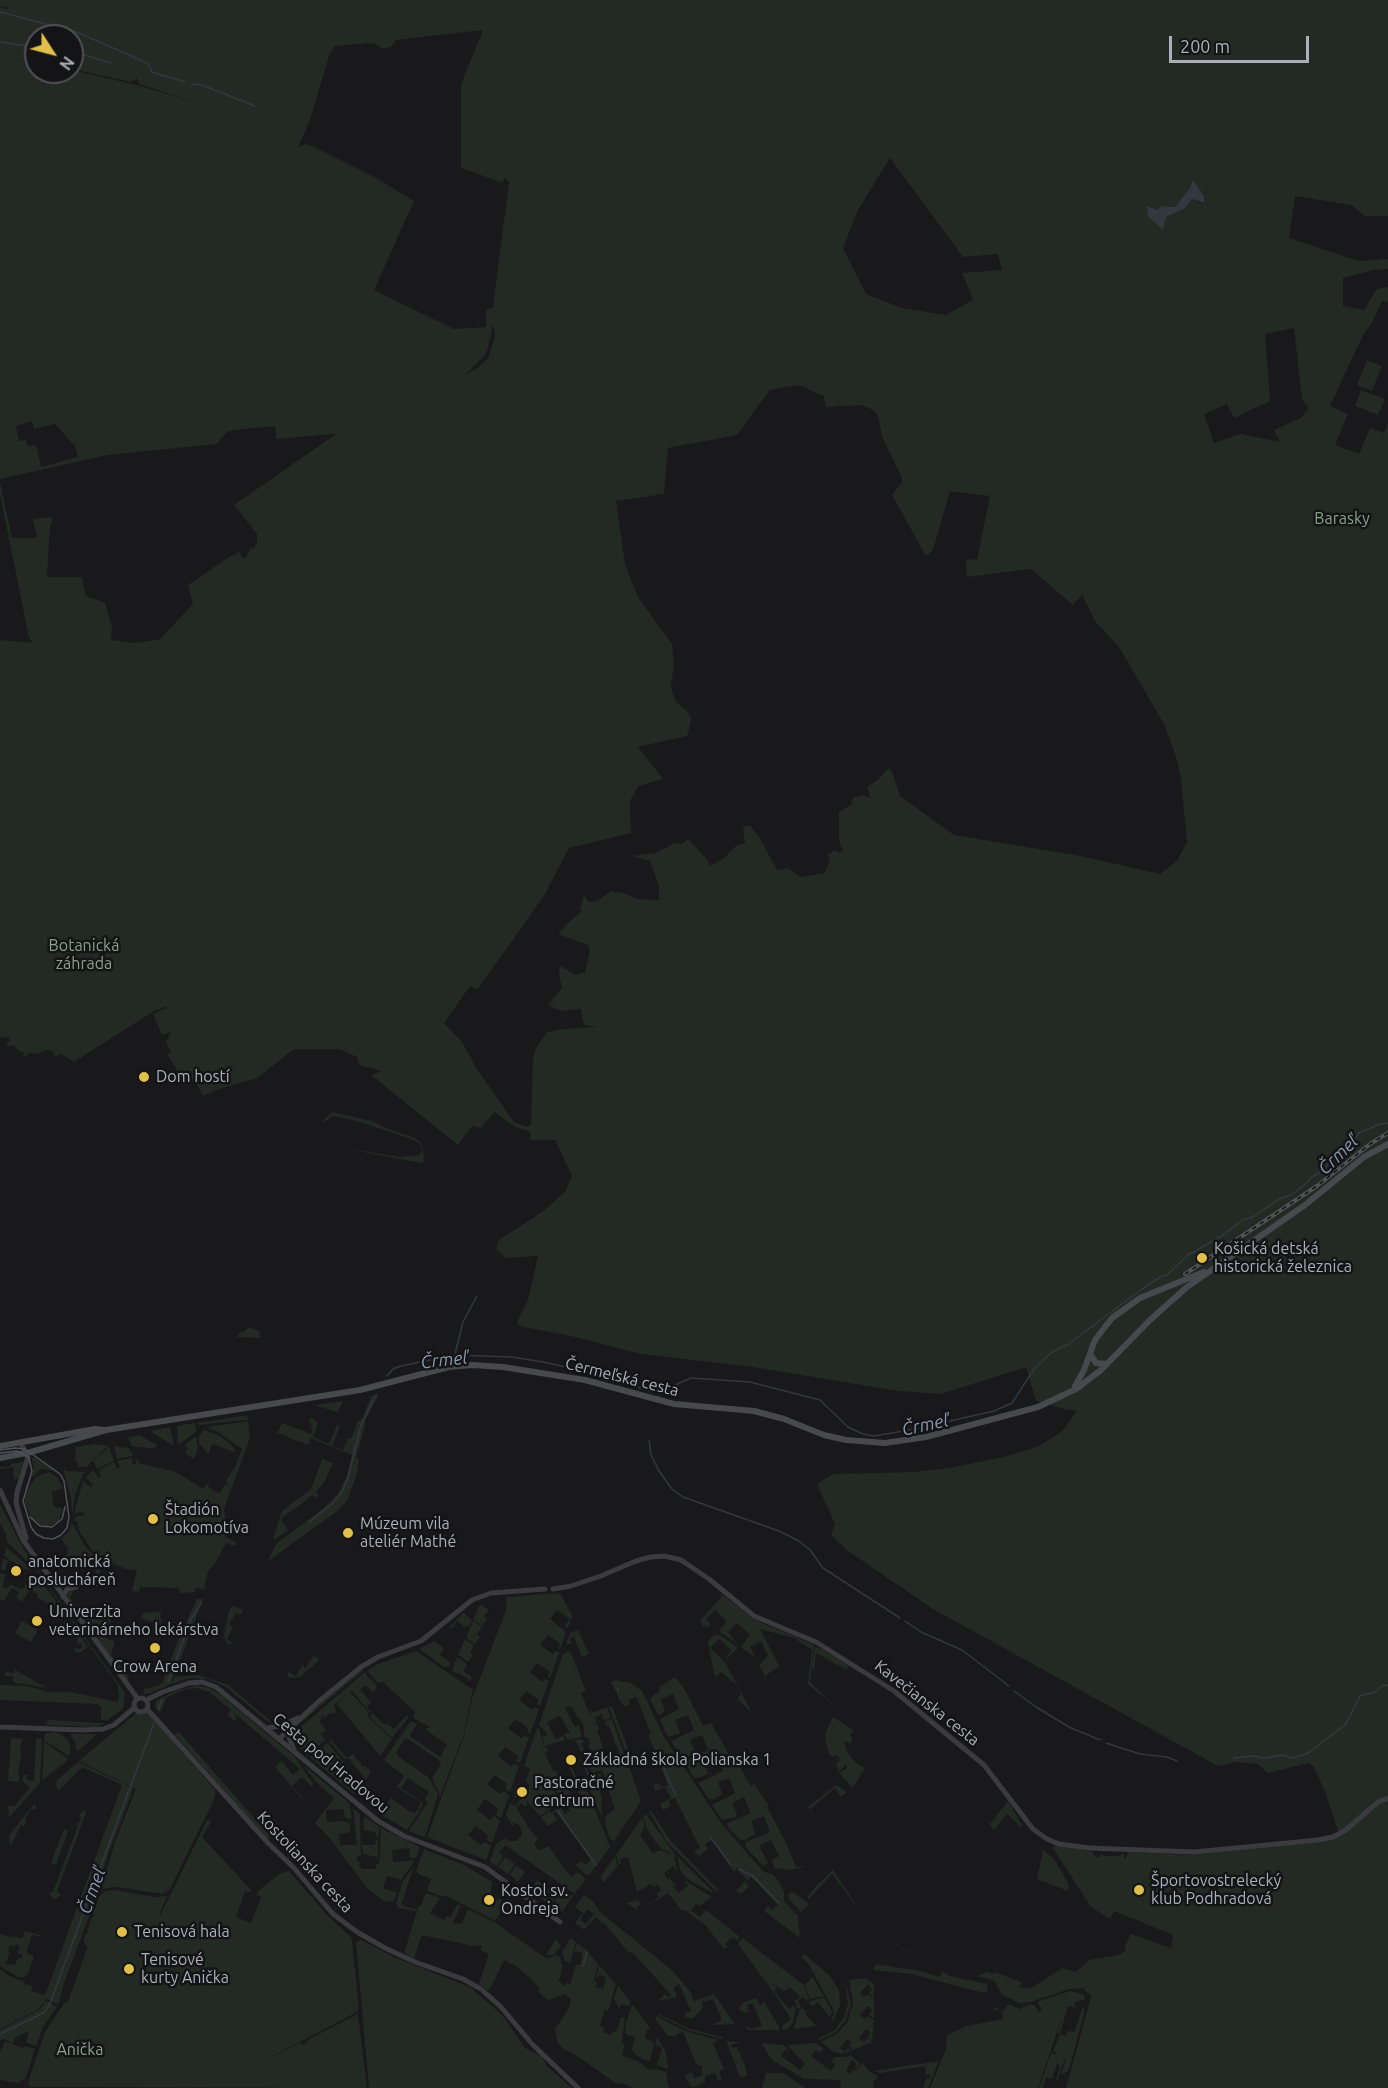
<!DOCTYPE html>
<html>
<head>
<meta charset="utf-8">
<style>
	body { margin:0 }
	#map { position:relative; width:1388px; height:2088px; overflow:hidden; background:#19181a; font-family:Ubuntu,sans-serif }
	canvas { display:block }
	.north { position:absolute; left:24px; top:24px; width:60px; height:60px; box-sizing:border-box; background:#141315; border:2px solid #515157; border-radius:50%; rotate:126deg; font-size:16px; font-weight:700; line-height:24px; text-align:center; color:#acafb9 }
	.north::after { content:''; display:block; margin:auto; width:21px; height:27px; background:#e0bf4a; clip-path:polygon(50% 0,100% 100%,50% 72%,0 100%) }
	.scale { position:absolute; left:1169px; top:36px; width:140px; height:27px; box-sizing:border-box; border:3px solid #acafb9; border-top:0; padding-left:8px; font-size:18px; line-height:21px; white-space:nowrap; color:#acafb9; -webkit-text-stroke:4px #141315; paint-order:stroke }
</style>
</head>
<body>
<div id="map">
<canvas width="1388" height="2088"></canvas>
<div class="north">N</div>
<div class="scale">200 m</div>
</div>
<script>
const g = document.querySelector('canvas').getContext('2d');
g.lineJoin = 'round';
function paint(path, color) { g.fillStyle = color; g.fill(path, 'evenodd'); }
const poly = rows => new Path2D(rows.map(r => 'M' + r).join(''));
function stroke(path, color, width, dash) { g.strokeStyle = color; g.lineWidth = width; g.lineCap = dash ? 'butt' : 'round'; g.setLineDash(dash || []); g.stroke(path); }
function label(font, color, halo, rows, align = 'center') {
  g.font = font + ' Ubuntu,sans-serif'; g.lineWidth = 5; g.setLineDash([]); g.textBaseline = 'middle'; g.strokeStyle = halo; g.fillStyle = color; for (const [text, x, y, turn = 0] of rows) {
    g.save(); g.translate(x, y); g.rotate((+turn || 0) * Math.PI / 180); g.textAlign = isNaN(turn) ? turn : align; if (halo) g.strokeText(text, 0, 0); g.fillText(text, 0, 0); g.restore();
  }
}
paint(poly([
	[0,0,1388,0,1388,216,1365,216,1351,205,1295,196,1289,238,1358,261,1388,259,1388,269,1373,270,1343,278,1343,306,1364,310,1377,289,1388,287,1388,302,1382,301,1373,321,1362,337,1330,406,1348,414,1335,445,1359,454,1370,428,1384,433,1388,424,1388,2088,1066,2088,1091,1997,1090,1994,1084,1990,1085,1988,1069,1989,1030,2002,1019,2003,1001,1994,996,1983,993,1980,977,1976,987,1972,994,1974,995,1972,1023,1983,1018,1987,1031,1988,1062,1968,1076,1972,1089,1960,1119,1955,1126,1950,1125,1945,1131,1934,1171,1948,1173,1935,1114,1911,1110,1919,1091,1907,1053,1848,1054,1845,1091,1851,1095,1857,1099,1857,1102,1853,1103,1856,1120,1856,1123,1853,1125,1859,1129,1852,1191,1855,1318,1840,1339,1834,1325,1792,1314,1767,1309,1763,1268,1773,1258,1764,1236,1762,1218,1766,933,1609,848,1551,831,1535,835,1524,817,1484,833,1474,914,1472,949,1468,1004,1457,1039,1446,1062,1431,1077,1411,1064,1409,1036,1401,1026,1367,941,1394,898,1391,753,1367,641,1354,571,1336,519,1326,517,1322,528,1300,538,1256,506,1258,500,1253,496,1248,499,1240,542,1212,565,1192,572,1176,555,1140,529,1140,531,1135,529,1131,515,1127,494,1112,481,1128,472,1126,458,1145,371,1075,382,1071,359,1065,357,1057,340,1049,294,1049,257,1078,216,1090,203,1096,197,1085,183,1072,180,1074,168,1056,167,1054,171,1052,166,1042,171,1032,162,1035,153,1014,167,1008,167,1006,154,1011,74,1062,61,1054,56,1057,51,1050,47,1050,36,1054,29,1053,25,1057,23,1056,25,1054,21,1051,18,1052,19,1050,17,1048,14,1050,16,1047,12,1045,10,1047,7,1045,7,1042,10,1041,9,1038,0,1037,0,640,34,643,29,638,0,494,0,482,12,538,37,538,33,519,53,517,50,527,47,577,82,577,86,596,105,603,112,627,111,640,135,643,149,641,160,639,193,604,188,585,229,557,240,552,243,559,247,556,251,548,254,549,257,542,257,534,234,505,336,434,276,439,275,426,235,430,227,432,216,444,108,455,0,479,0,7,5,9,9,8,0,6],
	[483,30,461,84,461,168,503,183,504,178,509,182,493,307,486,310,486,327,454,329,374,290,414,201,376,178,312,146,306,144,298,147,310,120,329,56,335,46,373,43,384,49,392,46,396,40],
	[36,36,72,36,72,69,131,82,137,78,139,84,200,104,137,85,72,70,72,72,36,72,36,63,6,57,36,62],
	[890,158,963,257,998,254,1002,270,962,273,973,300,946,315,902,308,866,294,843,248,858,210],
	[1193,180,1204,196,1203,204,1192,199,1184,209,1166,217,1163,229,1147,206,1158,210,1161,206,1175,207,1189,189],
	[493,324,495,337,488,358,479,367,465,375,485,355,488,347],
	[1294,328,1302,399,1308,408,1301,418,1274,430,1280,442,1240,434,1214,443,1204,414,1227,404,1234,418,1270,401,1265,334],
	[798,385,824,396,826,407,862,405,873,410,878,416,882,436,902,478,902,482,892,495,926,556,933,550,950,491,990,496,977,560,966,559,967,577,1031,569,1073,605,1082,595,1095,621,1119,647,1164,724,1176,757,1181,779,1187,842,1177,861,1160,874,1081,856,954,835,900,796,892,772,889,768,878,780,867,787,871,798,862,795,853,798,851,805,839,812,839,841,843,850,838,853,835,850,827,855,830,858,825,873,801,877,788,868,777,870,761,840,750,825,743,827,745,843,736,846,725,857,710,866,706,858,688,839,682,844,675,843,655,853,633,856,650,861,659,886,659,900,637,899,624,893,611,891,597,901,588,902,584,895,580,909,582,911,568,923,558,934,588,945,590,950,585,972,576,975,560,966,559,975,562,988,548,1005,561,1011,581,1009,584,1025,597,1027,563,1029,547,1032,536,1048,533,1060,531,1125,527,1127,514,1122,476,1068,462,1042,444,1023,470,986,478,989,545,894,569,848,631,833,630,801,638,786,663,779,638,747,687,736,689,729,691,719,688,712,677,703,672,692,671,682,674,667,672,644,638,597,625,564,616,501,664,494,668,448,737,435,770,390],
	[32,421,34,429,55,424,75,446,78,457,41,467,36,445,28,446,26,440,19,441,16,426],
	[1367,360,1382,366,1372,391,1357,385],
	[1361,390,1385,399,1378,415,1355,406],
	[332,1112,372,1121,386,1128,415,1138,420,1142,423,1148,424,1161,422,1163,341,1148,401,1157,419,1155,423,1150,419,1143,411,1139,357,1121,333,1116,324,1122,323,1121],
	[248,1327,260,1331,259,1335,261,1338,237,1337,239,1333,245,1331],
	[379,1394,365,1420,366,1422,356,1458,359,1459,357,1474,347,1501,336,1512,267,1562,277,1543,319,1512,337,1495,346,1478,352,1455,311,1438,308,1445,268,1429,278,1432,282,1423,311,1434,313,1429,310,1428,312,1424,309,1423,311,1417,318,1423,313,1437,329,1444,337,1425,340,1426,332,1446,343,1450,348,1438,351,1439,358,1421,360,1421,363,1417,371,1396],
	[343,1401,338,1412,316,1406,316,1405],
	[247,1415,248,1420,198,1425,197,1423],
	[248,1421,250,1438,224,1509,226,1520,225,1537,236,1542,235,1546,226,1543,215,1563,208,1571,204,1587,206,1589,196,1588,195,1592,180,1593,179,1588,140,1587,139,1592,132,1591,137,1570,126,1569,101,1558,96,1554,101,1548,95,1553,93,1552,78,1529,79,1527,77,1521,74,1521,75,1517,84,1515,84,1512,74,1513,83,1481,91,1487,93,1485,86,1477,93,1470,99,1478,101,1476,99,1470,104,1467,114,1462,117,1468,120,1467,117,1461,132,1458,132,1464,136,1464,137,1458,138,1458,139,1463,176,1472,203,1489,210,1481,208,1487,220,1494,224,1485,229,1486,226,1481,235,1467,242,1449,221,1434,208,1427],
	[195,1423,196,1432,178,1445,177,1426],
	[170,1427,171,1430,174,1446,153,1433,152,1430],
	[204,1430,218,1435,231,1444,236,1453,214,1444,212,1445,208,1454,199,1443,199,1436],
	[139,1435,157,1445,155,1449,132,1446,128,1438],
	[196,1436,198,1448,194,1459,185,1453,188,1448,185,1445],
	[93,1444,108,1446,86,1467,78,1467,77,1461,75,1461,76,1447],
	[114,1446,129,1448,133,1456,117,1459],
	[109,1447,114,1461,97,1469,93,1461],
	[34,1457,40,1461,54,1470,41,1469,31,1478,34,1468,32,1459],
	[322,1459,333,1463,325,1481,316,1492,319,1495,315,1498,313,1495,309,1498,307,1497,308,1499,282,1518,281,1520,288,1530,274,1540,273,1539,282,1511,311,1489],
	[24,1462,18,1479,14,1479,13,1467,0,1469,0,1466,2,1467,11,1466,11,1464],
	[65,1466,66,1471,84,1472,75,1495,72,1515,71,1498,64,1472],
	[49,1472,57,1477,63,1488,52,1492,53,1504,56,1508,63,1508,59,1520,52,1525,45,1526,38,1524,32,1519,25,1504,25,1498,28,1489,36,1477],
	[0,1504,24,1550,91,1646,90,1647,38,1572,7,1542,6,1534,0,1523],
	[72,1523,85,1546,98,1559,101,1565,98,1587,92,1586,98,1561,94,1560,95,1558,92,1561,66,1557,68,1548,61,1539,69,1531],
	[7,1548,31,1568,31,1570,15,1567,16,1563,8,1560,5,1570,1,1570,3,1559,9,1560,4,1555],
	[0,1573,5,1574,3,1587,8,1588,10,1584,21,1589,24,1588,25,1585,34,1587,35,1581,43,1583,69,1620,64,1619,62,1613,37,1597,38,1594,30,1589,22,1602,16,1598,19,1592,12,1588,4,1601,0,1599],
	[74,1590,70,1598,83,1615,85,1613,89,1617,95,1606,104,1608,104,1613,112,1614,107,1639,115,1641,111,1655,129,1677,127,1680,68,1599,68,1593],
	[558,1593,562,1596,572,1616,568,1628,565,1626,570,1619,557,1610,550,1619,566,1632,560,1649,558,1648,560,1644,548,1635,540,1645,553,1654,556,1651,559,1653,550,1678,548,1676,550,1672,537,1663,530,1672,542,1682,545,1679,549,1681,540,1706,537,1704,539,1700,526,1691,519,1700,532,1710,535,1707,539,1709,530,1734,527,1732,528,1728,516,1719,508,1728,521,1738,525,1735,529,1738,520,1763,516,1761,518,1756,505,1747,498,1756,511,1766,514,1763,519,1766,510,1792,505,1789,507,1784,495,1775,487,1784,500,1794,504,1791,509,1796,501,1818,496,1815,498,1809,485,1799,477,1810,490,1820,494,1816,500,1821,492,1843,487,1840,488,1835,476,1826,468,1835,481,1845,485,1842,491,1846,487,1858,486,1860,427,1837,464,1736,472,1699,506,1610,507,1597],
	[723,1595,753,1619,814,1645,810,1682,835,1706,808,1684,812,1650,794,1638,760,1629,779,1666,765,1676,759,1665,768,1655,761,1641,750,1647,756,1658,741,1647,750,1635,737,1623,728,1632,737,1643,721,1633,720,1629,727,1622,715,1610,706,1619,711,1624,706,1628,705,1625,703,1626,700,1621],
	[197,1599,203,1599,171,1684,151,1693,143,1694,144,1689,160,1685,163,1681,181,1633],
	[480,1604,489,1610,484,1616,487,1619,482,1626,473,1620],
	[234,1606,243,1610,240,1615,236,1613,229,1624,233,1627,227,1639,232,1643,230,1645,226,1642,224,1635,229,1610],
	[154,1612,161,1612,160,1618,162,1619,160,1625,141,1618,143,1613],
	[463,1613,472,1620,470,1625,465,1627,457,1621,452,1629,450,1627],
	[22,1621,38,1630,31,1642,15,1633],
	[65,1621,72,1623,88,1647,79,1653,74,1651,75,1648,81,1649,82,1644,77,1643,78,1635,72,1629,73,1627,65,1623,62,1626],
	[473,1621,482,1627,477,1634,480,1637,475,1644,466,1638],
	[578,1630,589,1654,582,1657,574,1637,570,1638,572,1643,566,1645,570,1633],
	[714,1635,720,1635,738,1648,727,1658,732,1670,726,1658,731,1650,719,1639,710,1648,725,1662,752,1713,737,1699,741,1694,737,1685,721,1672,716,1677,714,1674,708,1642],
	[465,1639,474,1645,470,1652,473,1655,468,1662,458,1655],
	[434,1641,444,1648,440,1655,450,1662,449,1666,444,1667,419,1649],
	[92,1647,125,1693,123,1708,108,1720,101,1720,101,1707,97,1704,0,1700,0,1685,27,1686,48,1692,71,1692,118,1702,119,1695,117,1684,91,1648],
	[815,1647,825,1651,867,1677,848,1666,847,1670,816,1653,814,1670,816,1672,813,1669,812,1665],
	[416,1651,473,1690,463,1737,440,1796,432,1778,441,1764,439,1760,408,1739,405,1739,396,1752,399,1757,428,1777,438,1794,425,1837,409,1831,428,1802,425,1799,429,1792,408,1778,401,1788,423,1803,421,1809,418,1808,421,1803,397,1787,404,1776,384,1760,411,1721,417,1724,410,1736,440,1757,447,1745,425,1729,430,1727,413,1718,415,1712,383,1682,378,1683,367,1671,378,1664],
	[570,1651,586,1691,581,1693,591,1717,590,1711,595,1712,607,1707,611,1718,604,1720,602,1714,595,1717,597,1722,593,1724,597,1724,599,1729,597,1730,603,1748,600,1749,605,1759,612,1760,614,1758,630,1769,641,1801,614,1841,610,1839,605,1823,606,1815,615,1809,607,1785,609,1784,588,1745,590,1744,587,1737,584,1737,584,1727,579,1718,578,1718,571,1706,565,1708,575,1727,579,1725,582,1737,568,1740,564,1734,570,1733,560,1716,547,1722,556,1739,563,1736,565,1740,544,1746,542,1734,545,1737,547,1734,539,1725,563,1654],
	[313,1656,318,1658,318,1661,300,1677,292,1678,288,1677,288,1672,296,1676,303,1664,305,1669],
	[457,1657,467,1664,463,1671,472,1677,469,1683,468,1679,460,1674,452,1672],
	[14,1669,36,1682,48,1688,17,1683,13,1681,13,1676,5,1676,4,1680,5,1672,15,1673],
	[361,1670,364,1670,293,1729,308,1714],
	[365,1672,368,1677,366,1679,370,1678,377,1686,374,1693,365,1685,360,1690,371,1702,367,1707,371,1712,370,1713,352,1691,350,1692,368,1712,369,1718,392,1739,380,1756,337,1704,347,1695,334,1705,336,1710,334,1714,330,1713,324,1718,323,1715,321,1716,322,1718,319,1721,326,1730,321,1734,325,1740,308,1755,299,1746,295,1738,296,1731],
	[199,1675,228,1685,274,1724,266,1720,226,1687,208,1679,188,1678,172,1684,175,1677],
	[675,1677,685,1690,703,1726,711,1723,735,1765,738,1764,751,1786,754,1784,769,1806,767,1807,787,1845,796,1867,809,1865,791,1870,775,1868,772,1860,779,1856,771,1840,759,1846,768,1863,763,1866,745,1846,746,1842,770,1832,764,1816,751,1821,756,1834,744,1840,739,1839,727,1826,728,1823,751,1813,744,1797,732,1803,737,1814,736,1817,722,1820,712,1805,735,1793,729,1778,718,1782,722,1794,715,1799,709,1799,698,1783,723,1771,717,1755,704,1760,708,1774,697,1778,694,1778,686,1764,686,1761,708,1750,702,1735,690,1740,695,1752,694,1754,684,1759,681,1757,672,1743,673,1740,694,1730,688,1715,675,1720,680,1732,679,1734,668,1737,660,1720,662,1718,679,1709,673,1694,661,1699,665,1711,660,1715,657,1714,650,1698,660,1691,659,1687],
	[616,1680,631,1683,642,1691,664,1737,721,1823,749,1855,747,1857,750,1856,764,1872,772,1874,778,1880,784,1892,784,1901,798,1916,800,1938,764,1911,768,1906,772,1910,778,1905,751,1877,745,1882,749,1886,741,1894,736,1891,747,1879,737,1870,739,1866,734,1872,712,1840,705,1844,708,1849,699,1856,694,1851,700,1848,675,1798,669,1801,671,1806,663,1810,660,1804,671,1798,665,1787,655,1791,653,1785,659,1783,661,1787,668,1785,648,1734,651,1733,636,1697,629,1700,630,1705,625,1707,619,1700,616,1690,615,1690,611,1682],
	[197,1685,212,1689,222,1696,295,1757,313,1784,312,1787,302,1777,292,1786,303,1798,302,1799,275,1767,282,1761,293,1775,300,1769,233,1712,237,1718,234,1721,227,1714,231,1710,209,1692,196,1688,186,1689,167,1697,160,1713,155,1707,156,1701,175,1691],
	[612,1706,633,1762,630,1763,609,1707],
	[141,1709,145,1710,153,1718,215,1790,215,1796,211,1806,170,1889,162,1894,118,1887,101,1889,116,1839,136,1789,79,1761],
	[372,1713,385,1725,387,1723,394,1729,407,1715,408,1718,392,1738,370,1717],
	[833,1717,853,1730,850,1736,852,1737,851,1744,844,1741,847,1752,857,1764,865,1768,853,1788,839,1773,847,1768,847,1766,845,1765,839,1772,836,1763,840,1760,837,1755,833,1757,829,1754,825,1739,826,1732],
	[612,1719,618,1736,628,1764,622,1761,609,1726,607,1727,605,1721],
	[48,1720,102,1723,107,1723,94,1727,45,1725],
	[537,1728,539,1728,544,1747,546,1747,548,1751,545,1754,554,1772,556,1771,566,1790,568,1789,578,1808,583,1805,579,1796,581,1795,577,1792,586,1788,587,1790,585,1792,588,1792,610,1847,589,1875,585,1874,577,1867,576,1865,581,1861,585,1865,591,1860,565,1824,556,1812,553,1814,557,1820,548,1826,541,1817,550,1811,551,1813,561,1808,565,1814,570,1811,548,1780,547,1781,560,1800,549,1806,551,1809,540,1816,524,1798,528,1805,525,1807,522,1803,516,1807,529,1828,538,1839,534,1843,539,1851,548,1846,571,1877,578,1872,584,1877,585,1881,578,1890,577,1889,575,1894,505,1845,499,1853,504,1856,497,1866,490,1862,496,1844,509,1836,506,1839,508,1841,517,1841,522,1834,520,1826,513,1822,513,1827,506,1815,510,1803,515,1806,521,1799,513,1796,517,1795,514,1794,516,1787,519,1788,518,1794,526,1796,530,1785,526,1782,530,1769,524,1766],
	[178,1731,270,1836,269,1838,266,1838,175,1735],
	[54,1732,62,1735,68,1740,71,1749,69,1756,44,1740,45,1734],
	[70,1734,95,1734,96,1735,77,1752,75,1741],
	[11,1738,23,1739,20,1745,21,1755,18,1775,20,1776,18,1782,8,1781],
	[36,1739,42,1739,40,1783,9,1818,8,1806,9,1805,14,1807,30,1787,23,1782,23,1775,27,1775,27,1780,34,1781],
	[582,1739,584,1742,581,1744,592,1766,598,1764,601,1770,593,1774,575,1740],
	[331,1740,347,1758,353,1754,363,1767,365,1766,371,1772,364,1783,361,1780,363,1776,349,1759,344,1759,329,1741],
	[44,1741,68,1759,65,1763,42,1784,68,1759,42,1781],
	[328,1743,344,1762,338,1771,355,1785,358,1783,360,1785,360,1788,354,1794,310,1757],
	[582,1760,594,1782,579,1789,569,1766,571,1766,580,1784,590,1780,581,1761],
	[78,1762,133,1788,133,1790,106,1860,97,1895,63,1986,59,2003,58,2005,47,1999,37,2010,0,2029,0,1969,11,1977,25,1982,24,1987,26,1984,33,1987,31,1991,45,1995,122,1785,82,1767,58,1791,56,1786,57,1780],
	[302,1764,349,1803,352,1817,350,1819,345,1817,343,1809,326,1810,327,1822,344,1821,350,1824,350,1832,339,1834,340,1845,357,1845,353,1808,360,1814,361,1856,357,1856,357,1861,360,1862,359,1865,362,1869,376,1869,376,1864,379,1864,381,1828,420,1847,417,1857,415,1858,410,1858,409,1848,392,1850,393,1862,415,1860,401,1880,387,1876,383,1888,397,1893,393,1902,384,1901,367,1888,328,1836,315,1823,334,1798,316,1782],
	[600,1773,602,1777,598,1779,602,1789,600,1791,602,1800,601,1801,602,1818,590,1790,592,1788,588,1787,596,1783,593,1777],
	[836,1785,847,1792,841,1797,835,1788,810,1809,819,1828,808,1807],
	[391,1798,410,1812,415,1813,418,1809,420,1811,407,1830,378,1813],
	[1008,1801,1022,1825,1019,1828,1019,1825,1007,1814,994,1830,986,1819,991,1823],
	[34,1804,37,1807,35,1809,31,1809,25,1820,28,1823,26,1822,24,1826,21,1825,10,1847,9,1835],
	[84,1809,86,1813,57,1891,61,1895,56,1899,52,1899,50,1892,53,1892,78,1826,75,1824,79,1823,81,1817,79,1816],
	[651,1811,670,1840,717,1889,717,1892,667,1842,649,1812],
	[646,1814,674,1853,674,1854,662,1849,654,1840,647,1829,643,1816],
	[364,1816,380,1827,378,1838,376,1837,376,1832,363,1830],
	[642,1818,645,1826,640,1835,653,1854,659,1850,676,1855,674,1857,678,1872,673,1866,664,1873,669,1881,669,1877,677,1887,672,1885,678,1893,688,1886,684,1880,712,1897,699,1906,696,1904,691,1911,700,1917,706,1910,740,1937,736,1940,734,1937,730,1939,725,1944,727,1947,724,1949,706,1926,685,1910,682,1911,668,1893,639,1911,626,1903,638,1900,641,1904,636,1907,639,1911,659,1897,657,1893,661,1890,658,1884,654,1887,651,1884,637,1892,628,1857,620,1859,621,1864,619,1865,616,1855],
	[207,1820,211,1822,202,1837,251,1890,250,1892,245,1891,236,1917,251,1923,261,1897,256,1895,259,1890,281,1873,289,1871,327,1915,349,1935,352,1940,359,2008,357,2012,250,2068,300,2043,304,2045,309,2039,358,2014,367,2088,30,2087,28,2082,45,2032,65,2002,67,2003,68,2002,88,1946,85,1945,84,1939,86,1934,89,1932,87,1931,92,1917,95,1916,93,1914,99,1897,105,1891,115,1890,154,1897,167,1896,159,1915,160,1916],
	[64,1829,68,1831,56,1865,51,1863],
	[376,1839,378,1840,378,1862,377,1857,363,1854,362,1845,375,1845],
	[424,1849,466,1866,492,1882,491,1894,483,1895,481,1903,488,1907,494,1907,496,1900,500,1899,507,1904,495,1921,447,1896,441,1896,427,1891,431,1879,418,1874,416,1871],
	[1043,1850,1054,1859,1069,1885,1068,1891,1037,1879],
	[615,1856,618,1866,603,1883,601,1876],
	[677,1856,713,1892,712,1893,686,1878,680,1870],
	[505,1857,515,1864,508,1874,498,1867],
	[516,1865,525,1872,518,1882,510,1875],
	[414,1866,401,1905,417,1910,419,1906,421,1906,426,1893,440,1898,430,1913,444,1920,447,1916,450,1917,458,1904,464,1908,460,1907,453,1923,462,1924,468,1909,496,1923,544,1957,550,1958,557,1955,560,1957,562,1966,560,1978,558,1980,564,1986,566,1983,570,1984,576,1965,580,1965,583,1953,576,1951,573,1956,577,1943,587,1951,598,1964,594,1981,597,1982,596,1987,603,1989,606,1977,599,1975,596,1980,599,1965,616,1984,608,2011,604,2010,604,2012,600,2026,604,2027,603,2032,611,2035,613,2031,616,2032,621,2017,625,2018,622,2043,625,2044,622,2055,641,2063,648,2070,655,2069,666,2072,669,2088,633,2088,622,2083,617,2084,577,2056,561,2047,557,2041,555,2029,568,2010,571,1999,564,1994,550,2000,546,1999,538,1991,540,1989,529,1977,516,1966,504,1960,489,1991,479,1984,489,1954,481,1951,482,1946,477,1945,473,1946,422,1935,414,1958,404,1953,417,1911,398,1908,396,1903,403,1881],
	[833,1870,857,1906,878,1929,857,1907,832,1874,809,1899,807,1897,816,1886],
	[537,1880,546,1887,540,1897,530,1890],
	[548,1888,557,1896,550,1905,541,1898],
	[564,1889,573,1896,563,1911,559,1912,552,1906,558,1896,563,1899,567,1894],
	[791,1892,795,1893,809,1904,801,1912,789,1899,788,1895],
	[584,1895,593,1901,600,1912,673,1971,691,1993,694,2001,714,1994,735,2024,710,2025,722,2020,713,1999,702,2002,703,2007,693,2019,685,2017,685,2013,691,2011,679,1984,674,1988,677,1997,658,2001,665,1994,668,1997,671,1995,635,1955,630,1952,629,1953,604,1923,602,1924,596,1917,584,1930,575,1923,582,1914,583,1915,580,1920,586,1924,594,1914,588,1909,584,1914,575,1907],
	[25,1931,40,1935,39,1937,32,1935,26,1953,34,1956,28,1974,24,1977,18,1977,0,1966,0,1934,10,1937,12,1934,12,1937,22,1938],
	[16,1944,20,1946,17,1953,22,1955,21,1959,18,1958,15,1965,5,1964,10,1953,8,1952,9,1947,11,1945,15,1946],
	[886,1936,902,1948,950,1976,987,1984,988,1991,984,1993,911,1974,873,1970,876,1964,920,1971,940,1977,942,1971,902,1949],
	[570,1938,576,1942,570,1963,565,1961,562,1953],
	[742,1938,804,1985,809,1999,807,2001,803,1997,798,2001,801,2006,798,2010,794,1999,797,2000,800,1997,790,1987,784,1991,768,1981,777,1988,774,1991,789,2009,794,2005,796,2008,793,2022,788,2029,783,2030,782,2026,791,2019,775,1994,770,1996,774,1993,738,1944],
	[556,1939,561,1946,554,1955,546,1955],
	[361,1940,394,1957,470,1987,503,2016,525,2048,541,2056,547,2066,572,2088,369,2088,356,1942],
	[804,1954,829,1975,839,1990,840,2006,833,2021,831,2019,834,2015,833,2009,809,1965,802,1957],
	[813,1976,813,1978,824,1996,810,1999,805,1985],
	[866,1978,874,1984,874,1998,869,1993,872,1989,868,1984,860,1993,864,1997,868,1994,874,1999,874,2018,869,2015,872,2010,867,2006,860,2016,865,2019,868,2016,874,2020,872,2040,868,2037,871,2033,866,2029,859,2038,864,2042,868,2038,872,2041,870,2043,853,2050,849,2046,852,2042,847,2039,840,2048,845,2052,848,2048,851,2051,841,2054,834,2052,821,2042,838,2033,848,2021,853,2003,849,1980],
	[752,1981,779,2027,779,2030,748,2030,745,2026,752,2029,762,2026,753,2003,747,2005,749,2012,745,2013,739,2010,742,2003,756,1998,760,2005,764,2003],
	[845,1981,851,2003,846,2020,836,2032,819,2040,819,2038,835,2030,844,2018,848,2003],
	[618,1986,630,2001,629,2006,621,2004,619,2009,614,1998],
	[1070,1991,1083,1994,1085,2000,1075,2002,1075,2008,1068,2006,1060,2034,1066,2036,1068,2031,1074,2032,1083,2007,1085,2010,1070,2066,1068,2071,1061,2075,1066,2058,1065,2058,1057,2081,1056,2080,1060,2066,1057,2064,1052,2079,1046,2078,1043,2088,1039,2088,1051,2053,1055,2054,1056,2052,1053,2051,1060,2034,1057,2033,1062,2017,1038,2088,930,2088,946,2049,947,2035,967,2026,1003,2019,1002,2011,994,2009,994,2007,1003,2011,1008,2004,1020,2009,1030,2004,1035,2006,1039,2012,1042,2010,1037,2002],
	[824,1997,832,2011,830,2018,818,2002,812,2006,808,2002],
	[46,2001,57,2007,43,2027,36,2046,26,2043,29,2031,15,2038,13,2043,5,2039,0,2040,0,2030,39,2010],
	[632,2004,651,2029,647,2029,645,2038,654,2043,650,2062,635,2055,632,2049,635,2037,625,2034,626,2023],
	[802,2007,806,2012,805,2014,816,2026,794,2029,799,2011],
	[657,2015,660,2015,690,2029,722,2037,723,2039,690,2031],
	[656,2016,685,2031,718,2040,713,2043,724,2069,719,2071,722,2080,718,2080,715,2073,705,2076,705,2082,693,2088,690,2085,684,2075,692,2072,694,2078,702,2076,702,2066,696,2064,683,2032,676,2034,677,2036,668,2036,656,2020],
	[657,2037,666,2052,668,2069,657,2065,662,2048,655,2045],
	[5,2041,24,2048,25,2046,35,2049,26,2078,18,2083,0,2080,0,2053],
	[726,2041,740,2042,731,2045,732,2048,736,2047,739,2052,746,2068,747,2076,740,2077],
	[761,2043,784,2045,790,2053,785,2050,781,2056,800,2070,805,2064,787,2045,816,2043,823,2049,820,2053,816,2050,811,2056,831,2071,835,2065,831,2061,835,2057,845,2057,851,2055,860,2064,856,2069,855,2068,857,2064,852,2060,846,2070,850,2074,853,2070,856,2071,862,2063,870,2072,878,2076,876,2080,874,2080,873,2088,840,2088,841,2080,804,2079,772,2060],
	[939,2061,928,2088,924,2088,924,2083,927,2079,931,2078,930,2074,926,2075,925,2066,881,2073,874,2071],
	[766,2073,783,2073,806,2088,762,2088]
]), '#232a24');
paint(poly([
	[1193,180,1204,196,1204,203,1192,199,1184,209,1166,217,1163,230,1148,216,1147,206,1158,210,1160,206,1175,207,1189,189]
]), '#32383f');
stroke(poly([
	[0,12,79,33,145,62,148,64,152,72,185,82],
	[0,42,36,47],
	[72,51,111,63],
	[192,84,202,85,255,106],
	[455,1354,463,1322,477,1296],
	[387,1376,393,1369,401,1366,455,1355,512,1357,543,1362,604,1375,652,1392,659,1392,691,1378,750,1382,820,1400,848,1427,863,1434,874,1436,915,1429,994,1411,1012,1403,1034,1369,1052,1352,1067,1345,1142,1289,1162,1276,1167,1275,1188,1255,1225,1234,1242,1220,1253,1217,1279,1199,1291,1195,1302,1187,1312,1177,1324,1170,1328,1163,1339,1157,1352,1144,1359,1133,1380,1124,1388,1123],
	[649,1440,651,1455,659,1471,672,1489,683,1497,779,1531,799,1541,810,1550,823,1568,900,1618],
	[309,1522,332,1504,342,1492,348,1478,361,1425,376,1395],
	[905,1621,921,1632,962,1650,1009,1686],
	[168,1682,191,1619,201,1603],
	[617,1689,618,1692],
	[1014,1691,1036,1707,1069,1727,1100,1740],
	[158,1710,162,1699],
	[1106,1743,1140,1754,1167,1757,1177,1761],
	[656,1749,670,1783,676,1795],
	[1234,1758,1253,1756,1265,1758,1283,1755,1293,1758,1308,1753,1346,1724,1360,1696,1375,1692,1382,1686,1388,1685],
	[557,1810,596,1865],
	[711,1838,731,1865],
	[739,1869,753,1876,779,1903],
	[583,1966,587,1952],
	[0,2034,43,2013,49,2006,154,1723]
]), '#32383f', 1.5);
stroke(poly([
	[20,1442,28,1457,17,1492,16,1503,26,1538],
	[0,1490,23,1540,138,1699],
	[553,1589,571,1586,601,1576,636,1561,651,1557,664,1556,681,1560,709,1579,754,1616,816,1642,894,1691,984,1765,1033,1829,1047,1839,1059,1844,1090,1848,1194,1852,1318,1840,1333,1837,1346,1830,1378,1802,1388,1798],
	[63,1597,67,1589,76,1587],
	'134 1705a7 7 0 1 1 14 0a7 7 0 1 1-14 0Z',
	[146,1700,163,1692,189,1683,202,1682,216,1687,378,1821,404,1836,485,1867,560,1922],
	[147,1709,268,1843,294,1868,333,1914,357,1932,385,1948,415,1962,463,1979,481,1989,501,2007,533,2045,578,2088],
	[0,1727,83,1730,103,1729,114,1725,134,1708],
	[268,1728,283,1725,298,1718],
	[292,1728,289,1737,294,1750],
	[279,1739,318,1702,361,1667,378,1657,421,1641,472,1600,491,1593,545,1589]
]), '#3a3a3f', 5);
stroke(poly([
	[1090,1354,1096,1363,1107,1364],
	[1075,1386,1084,1370,1095,1340,1112,1318,1140,1298,1204,1272],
	[0,1446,95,1429,105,1430],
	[0,1458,31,1452,106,1430,360,1390,449,1367,472,1365,503,1367,585,1380,674,1404,754,1411,784,1419,824,1435,846,1440,885,1443,926,1437,1038,1407,1076,1389,1101,1370,1150,1320,1187,1287,1305,1205,1364,1157,1388,1144]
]), '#48494f', 6);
stroke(poly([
	[0,1450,15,1448,25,1449,60,1474,64,1481,69,1517,67,1528,61,1535,53,1539,44,1538,36,1534,31,1527,23,1501,32,1471,29,1458,17,1451,0,1453],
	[30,1517,40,1526,52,1527,62,1519,65,1507]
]), '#515258', 1.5);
const rail = poly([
	[1185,1274,1317,1186,1370,1144,1388,1133]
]);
stroke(rail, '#515258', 4);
stroke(rail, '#141315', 1.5, [4.5]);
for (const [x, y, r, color] of [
	[144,1077,6,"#e0bf4a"],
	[1202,1258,6,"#e0bf4a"],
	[153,1519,6,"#e0bf4a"],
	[348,1533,6,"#e0bf4a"],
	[16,1571,6,"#e0bf4a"],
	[37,1621,6,"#e0bf4a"],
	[155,1648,6,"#e0bf4a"],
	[571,1760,6,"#e0bf4a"],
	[522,1792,6,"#e0bf4a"],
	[1139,1890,6,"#e0bf4a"],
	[489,1900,6,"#e0bf4a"],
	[122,1932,6,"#e0bf4a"],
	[129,1969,6,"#e0bf4a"]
]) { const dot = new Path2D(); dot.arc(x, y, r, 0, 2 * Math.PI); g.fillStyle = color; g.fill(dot); stroke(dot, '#141315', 2); }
label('16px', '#85a28a', '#141315', [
	["Barasky",1342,519],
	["Botanická",84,946],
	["záhrada",84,964],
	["Anička",80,2050]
]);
label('16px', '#acafb9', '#141315', [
	["Dom hostí",156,1077],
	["Košická detská",1214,1249],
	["historická železnica",1214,1267],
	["Štadión",165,1510],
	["Lokomotíva",165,1528],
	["Múzeum vila",360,1524],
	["ateliér Mathé",360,1542],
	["anatomická",28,1562],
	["poslucháreň",28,1580],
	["Univerzita",49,1612],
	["veterinárneho lekárstva",49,1630],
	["Crow Arena",155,1667,"center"],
	["Základná škola Polianska 1",583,1760],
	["Pastoračné",534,1783],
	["centrum",534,1801],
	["Športovostrelecký",1151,1881],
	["klub Podhradová",1151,1899],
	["Kostol sv.",501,1891],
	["Ondreja",501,1909],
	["Tenisová hala",134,1932],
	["Tenisové",141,1960],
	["kurty Anička",141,1978]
], 'left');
label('16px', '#acafb9', '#141315', [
	["Čermeľská cesta",622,1377,14],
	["Kavečianska cesta",927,1703,38],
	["Cesta pod Hradovou",331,1763,40],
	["Kostolianska cesta",305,1862,47]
]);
label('italic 18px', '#8798b0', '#141315', [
	["Črmeľ",1338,1155,-44],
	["Črmeľ",444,1360,-6],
	["Črmeľ",925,1425,-12],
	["Črmeľ",92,1891,-70]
]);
</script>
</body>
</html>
